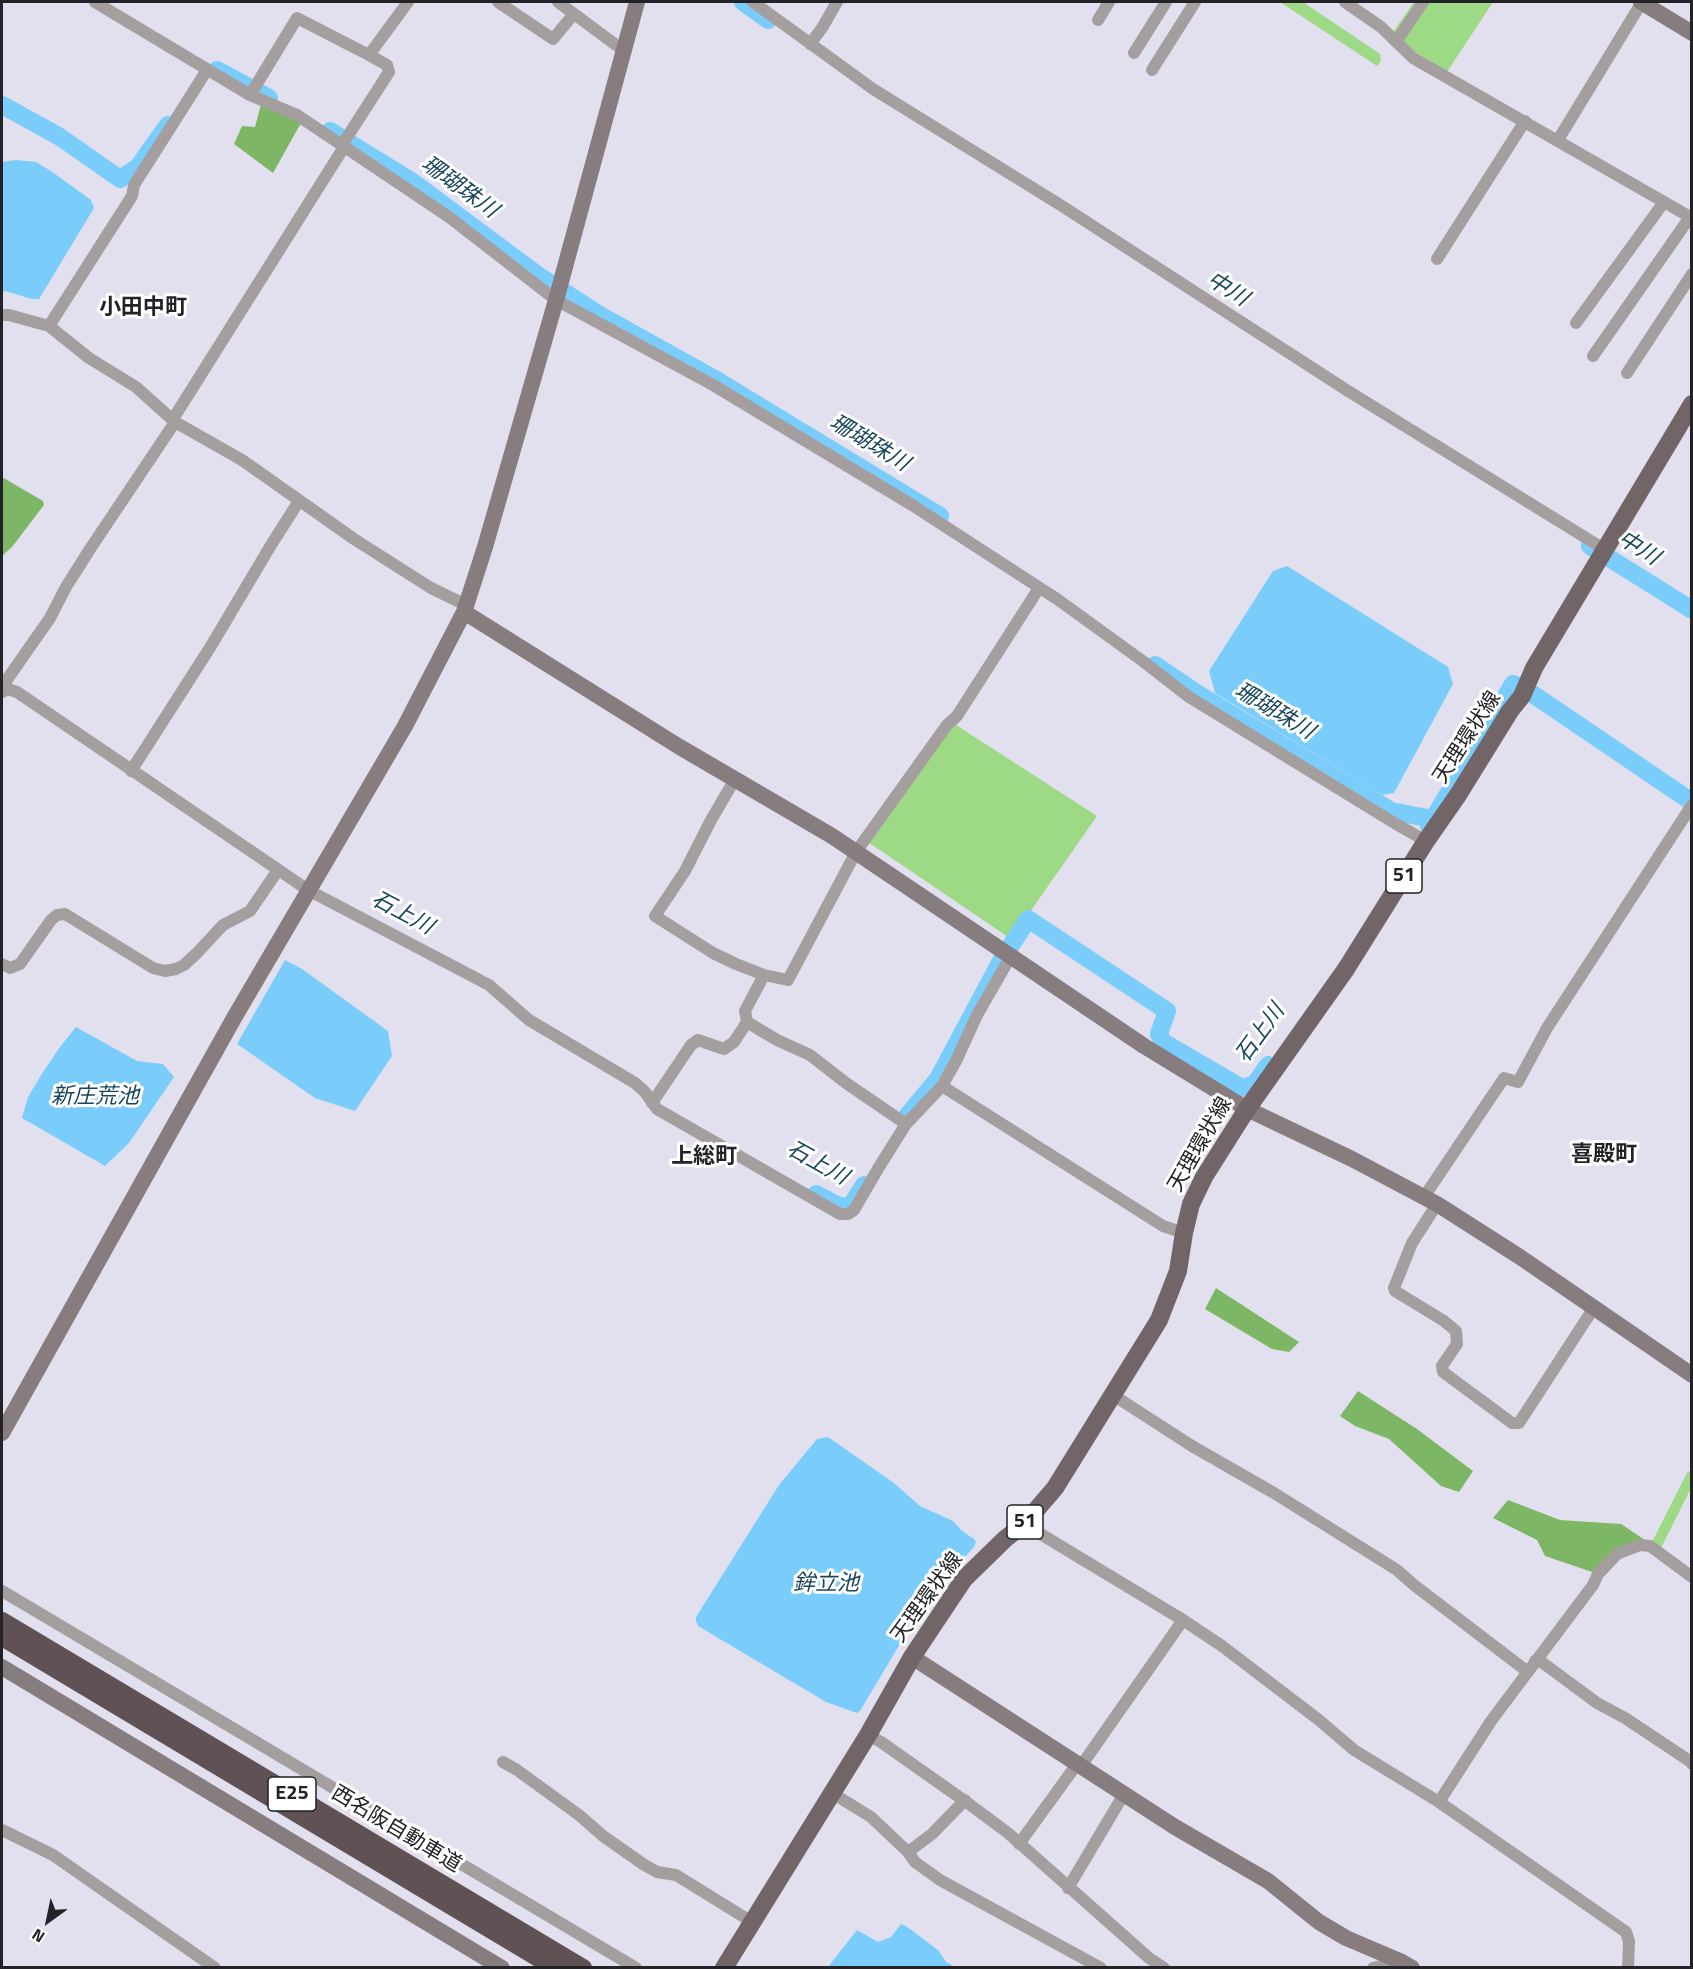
<!DOCTYPE html>
<html>
<head>
<meta charset="utf-8">
<style>
	body { margin:0 }
	#map { position:relative; width:1693px; height:1969px; overflow:hidden; background:#e2e0ee; font-family:"Titillium Web",sans-serif }
	canvas { display:block }
	.frame { position:absolute; inset:0; border:3px solid #222227; pointer-events:none }
	.north { position:absolute; left:18px; top:1891px; width:60px; height:60px; -webkit-text-stroke:4px #fff; paint-order:stroke; rotate:213deg; font-size:16px; font-weight:700; line-height:24px; text-align:center; color:#222227 }
	.north::after { content:''; display:block; margin:auto; width:21px; height:27px; background:#222227; clip-path:polygon(50% 0,100% 100%,50% 72%,0 100%) }
</style>
</head>
<body>
<div id="map">
<canvas width="1693" height="1969"></canvas>
<div class="frame"></div>
<div class="north">N</div>
</div>
<script>
const g = document.querySelector('canvas').getContext('2d');
g.lineJoin = 'round';
function paint(path, color) { g.fillStyle = color; g.fill(path, 'evenodd'); }
const poly = rows => new Path2D(rows.map(r => 'M' + r).join(''));
function stroke(path, color, width, dash) { g.strokeStyle = color; g.lineWidth = width; g.lineCap = dash ? 'butt' : 'round'; g.setLineDash(dash || []); g.stroke(path); }
function label(font, color, halo, rows, align = 'center') {
  g.font = font + ' "Titillium Web","Noto Sans JP",sans-serif'; g.lineWidth = 6; g.setLineDash([]); g.textBaseline = 'middle'; g.strokeStyle = halo; g.fillStyle = color; for (const [text, x, y, turn = 0] of rows) {
    g.save(); g.translate(x, y); g.rotate((+turn || 0) * Math.PI / 180); g.textAlign = isNaN(turn) ? turn : align; if (halo) g.strokeText(text, 0, 0); g.fillText(text, 0, 0); g.restore();
  }
}
paint(poly([
	[1280,2,1303,2,1380,54,1381,61,1377,66],
	[1414,2,1493,2,1447,72,1414,51,1393,32],
	[953,723,1097,816,1011,939,868,842],
	[1688,1471,1691,1473,1691,1488,1660,1550,1651,1544]
]), '#9ed986');
paint(poly([
	[261,104,301,123,273,173,234,144,242,126,255,127],
	[2,477,43,501,44,505,12,547,2,556],
	[1216,1288,1299,1342,1289,1352,1272,1349,1205,1309],
	[1358,1391,1417,1429,1473,1471,1459,1492,1441,1486,1389,1439,1355,1426,1340,1416],
	[1508,1500,1560,1520,1621,1524,1651,1544,1640,1542,1598,1574,1545,1556,1537,1540,1493,1518]
]), '#7db765');
paint(poly([
	[15,160,36,162,51,171,91,200,94,208,39,299,32,299,5,291,2,293,2,162],
	[1287,566,1448,667,1453,684,1394,793,1382,795,1215,693,1209,671,1273,571],
	[285,960,302,969,388,1031,392,1056,355,1111,315,1098,237,1044],
	[76,1027,137,1061,163,1064,174,1077,129,1143,105,1166,22,1118,28,1097,43,1072,60,1047],
	[828,1437,894,1483,920,1506,953,1521,962,1531,974,1539,976,1542,974,1547,940,1583,919,1612,860,1711,857,1713,826,1702,698,1626,696,1621,696,1617,779,1485,817,1439],
	[901,1924,906,1926,938,1950,946,1962,955,1967,828,1967,857,1930,878,1942,891,1937]
]), '#7acdfa');
stroke(poly([
	[743,2,768,20],
	[217,70,269,98],
	[2,105,60,137,120,179,138,167,168,125],
	[330,131,414,183,539,276,600,315,713,378,940,516],
	[1590,546,1692,610],
	[1155,665,1198,694,1391,811,1432,819],
	[1429,826,1513,684,1534,695,1692,802],
	[907,1116,938,1079,1001,961,1028,919,1167,1011,1159,1034,1163,1042,1242,1088,1255,1084,1268,1065],
	[816,1194,837,1205,846,1207,852,1204,864,1185]
]), '#7acdfa', 18);
stroke(poly([
	[95,2,250,95,297,115,449,217,556,300,713,385,912,505,1057,599,1144,662,1189,697,1396,824,1426,841],
	[498,2,553,39,573,15],
	[558,2,624,51],
	[753,2,873,89,1062,206,1348,391,1604,549],
	[1345,2,1381,27,1413,58,1692,218],
	[1098,20,1109,2],
	[1396,42,1423,2],
	[810,44,822,28,837,2],
	[1134,53,1166,2],
	[369,55,408,2],
	[1152,70,1195,2],
	[250,95,297,18,369,55,387,65,389,72,342,145],
	[1558,140,1642,2],
	[1437,259,1525,121],
	[2,315,9,315,49,326,89,358,136,387,175,422,242,460,354,539,431,588,466,605],
	[1576,323,1664,202],
	[49,326,132,196,134,185,207,70],
	[1593,356,1690,217],
	[1627,373,1692,274],
	[173,419,344,147],
	[7,689,17,692,308,890,489,985,529,1020,635,1083,645,1092,657,1109,840,1214,848,1214,854,1210,879,1167,906,1124,942,1086,957,1059,977,1015,1011,956],
	[2,692,7,689,6,681,50,618,66,587,90,549,175,422],
	[131,771,211,646,271,545,299,501],
	[735,779,711,820,685,871,655,916,713,953,736,964,764,975,788,980,856,852,947,725,957,716,1039,588],
	[2,964,10,968,20,964,51,920,57,915,65,914,153,968,165,971,176,969,184,965,197,953,223,925,250,911,278,870],
	[747,1022,777,1040,810,1055,846,1083,906,1124],
	[942,1086,1163,1226,1184,1233],
	[652,1103,691,1045,698,1040,724,1049,734,1042,747,1022,745,1011,764,975],
	[1424,1197,1504,1078,1518,1082,1547,1028,1692,805],
	[1437,1204,1412,1243,1394,1288,1395,1291,1444,1321,1456,1331,1457,1344,1442,1366,1443,1372,1512,1423,1519,1423,1593,1309],
	[1113,1395,1192,1446,1274,1493,1397,1570,1414,1585,1528,1672],
	[1024,1524,1183,1620,1222,1646,1319,1720,1354,1750,1439,1802,1626,1932,1629,1941,1628,1968],
	[2,1591,636,1968],
	[1535,1661,1543,1663,1597,1703,1625,1718,1691,1762,1692,1764],
	[868,1735,881,1742,969,1804,1008,1833,1149,1958,1164,1968],
	[503,1762,517,1770,579,1815,603,1836,643,1864,657,1872,676,1875,752,1922],
	[1081,1766,1183,1620],
	[832,1793,871,1817,908,1852,915,1862,940,1880,1101,1968],
	[1439,1802,1491,1721,1593,1585,1598,1574,1617,1554,1640,1545,1650,1546,1692,1577],
	[2,1830,53,1855,215,1968],
	[1019,1844,1077,1764],
	[908,1852,932,1834,965,1800],
	[1068,1888,1124,1794],
	[1373,1968,1399,1961]
]), '#a59e9f', 12);
stroke(poly([
	[1641,2,1692,33],
	[464,612,678,746,832,836,1144,1046,1247,1109,1352,1159,1437,1204,1520,1257,1692,1375],
	[2,1433,234,1018,405,726,464,612,485,547,556,300,637,2],
	[912,1657,1175,1827,1268,1881,1319,1922,1346,1938,1400,1961,1412,1968],
	[2,1667,502,1968]
]), '#877d7f', 16);
stroke(poly([
	[724,1968,868,1735,912,1657,964,1579,1005,1539,1024,1524,1055,1488,1159,1320,1178,1271,1184,1233,1191,1204,1204,1177,1247,1109,1346,969,1426,841,1458,795,1510,711,1522,696,1534,668,1692,404]
]), '#726568', 18);
stroke(poly([
	[2,1621,583,1968],
	[2,1637,555,1968]
]), '#5f5154', 18);
for (const [x, y, w] of [
	[1404,876,36],
	[1025,1522,36],
	[292,1794,48]
]) { const box = new Path2D(); box.roundRect(x - w / 2, y - 17, w, 34, 4.5); g.fillStyle = '#fff'; g.fill(box); stroke(box, '#222227', 1.5); }
label('bold 20px', '#222227', null, [
	["51",1404,876],
	["51",1025,1522],
	["E25",292,1794]
]);
label('21px', '#222227', '#fff', [
	["天理環状線",1468,738,-57],
	["天理環状線",1201,1145,-60],
	["天理環状線",928,1598,-54],
	["西名阪自動車道",396,1830,31]
]);
label('italic 22px', '#18465d', '#fff', [
	["珊瑚珠川",459,188,36],
	["中川",1227,290,32],
	["珊瑚珠川",869,444,31],
	["中川",1638,549,32],
	["珊瑚珠川",1274,712,31],
	["石上川",402,914,28],
	["石上川",1261,1034,-54],
	["新庄荒池",95,1098],
	["石上川",817,1164,29],
	["鉾立池",826,1585]
]);
label('bold 22px', '#222227', '#fff', [
	["小田中町",143,309],
	["喜殿町",1604,1156],
	["上総町",704,1158]
]);
</script>
</body>
</html>
